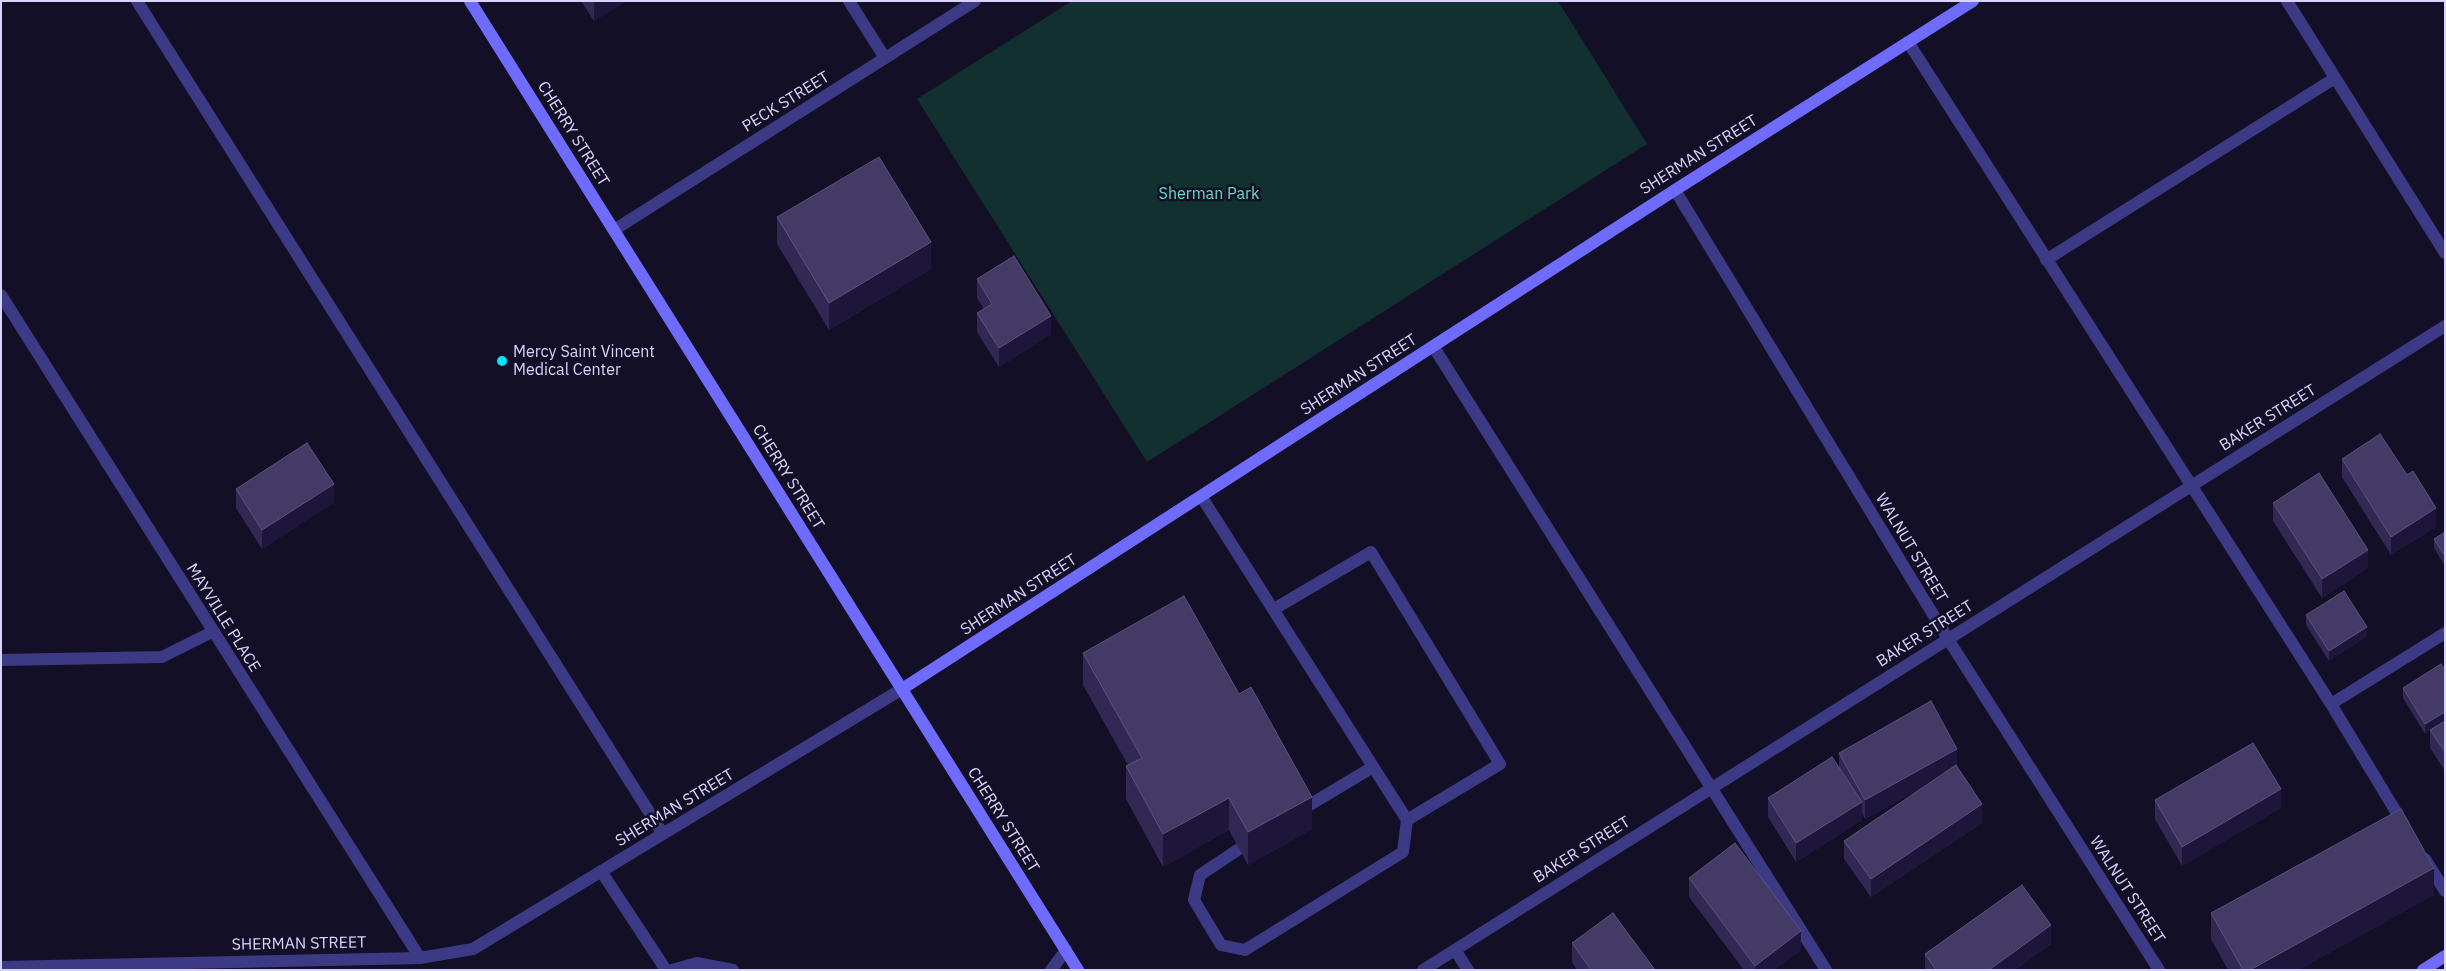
<!DOCTYPE html>
<html>
<head>
<meta charset="utf-8">
<style>
	body { margin:0 }
	#map { position:relative; width:2446px; height:971px; overflow:hidden; background:#130f26; font-family:"IBM Plex Sans",sans-serif }
	canvas { display:block }
	.frame { position:absolute; inset:0; border:2px solid #d9d4ff; pointer-events:none }
</style>
</head>
<body>
<div id="map">
<canvas width="2446" height="971"></canvas>
<div class="frame"></div>
</div>
<script>
const g = document.querySelector('canvas').getContext('2d');
g.lineJoin = 'round';
function paint(path, color) { g.fillStyle = color; g.fill(path, 'evenodd'); }
const poly = rows => new Path2D(rows.map(r => 'M' + r).join(''));
function stroke(path, color, width, dash) { g.strokeStyle = color; g.lineWidth = width; g.lineCap = dash ? 'butt' : 'round'; g.setLineDash(dash || []); g.stroke(path); }
function label(font, color, halo, rows, align = 'center') {
  g.font = font + ' "IBM Plex Sans",sans-serif'; g.lineWidth = 5; g.setLineDash([]); g.textBaseline = 'middle'; g.strokeStyle = halo; g.fillStyle = color; for (const [text, x, y, turn = 0] of rows) {
    g.save(); g.translate(x, y); g.rotate((+turn || 0) * Math.PI / 180); g.textAlign = isNaN(turn) ? turn : align; if (halo) g.strokeText(text, 0, 0); g.fillText(text, 0, 0); g.restore();
  }
}
paint(poly([
	[1072,1,1558,1,1647,144,1147,462,917,99]
]), '#12302f');
stroke(poly([
	[137,1,663,834],
	[849,1,885,58],
	[2287,1,2445,253],
	[1908,42,2331,704,2404,825],
	[2046,260,2335,78],
	[1433,346,1826,970],
	[1201,496,1407,820,1500,764,1371,552,1274,609],
	[1,660,162,657,212,632],
	[2331,704,2445,633],
	[1301,810,1373,767],
	[1239,849,1200,875,1194,900,1221,945,1245,950,1403,852,1407,820],
	[2425,859,2445,891],
	[601,871,666,970],
	[1455,950,1468,970],
	[672,970,697,963,733,970],
	[1051,970,1066,950]
]), '#3d3a85', 12);
stroke(poly([
	[1675,190,1948,639,2159,970],
	[614,230,975,1],
	[1,295,420,958],
	[1,967,420,958,473,949,902,689],
	[1423,970,2445,326]
]), '#3d3a85', 12);
stroke(poly([
	[470,1,1078,970],
	[902,689,1675,190,1973,1],
	[2423,970,2445,956]
]), '#6f6bff', 12);
paint(poly([
	[581,1,626,1,594,21],
	[777,217,931,269,829,330,777,244],
	[977,279,1051,334,999,367,977,332,977,313,984,309,977,298],
	[2342,459,2436,527,2391,555,2342,477],
	[236,489,334,502,262,549,236,508],
	[2273,503,2368,568,2322,598,2273,521],
	[2445,532,2445,566,2434,548,2434,539],
	[2306,615,2367,636,2329,661,2306,625],
	[1083,653,1312,829,1248,865,1229,830,1163,867,1126,799,1126,766,1128,765,1083,685],
	[2445,670,2445,771,2430,748,2430,730,2425,734,2403,698,2403,688],
	[1839,753,1957,767,1982,823,1871,897,1844,859,1844,841,1925,786,1865,819,1862,813,1862,820,1796,862,1768,817,1768,798,1839,766],
	[2155,800,2281,808,2182,866,2155,819],
	[1689,878,1801,950,1774,970,1744,970,1689,897],
	[2434,895,2298,970,2228,970,2211,939,2211,913],
	[1572,943,1655,970,1577,970,1572,962],
	[2051,944,2015,970,1925,970,1925,954]
]), '#312854');
paint(poly([
	[594,1,626,1,594,21],
	[931,242,931,269,829,330,829,303],
	[1051,316,1051,334,999,367,999,348],
	[334,484,334,502,262,549,262,530],
	[2436,508,2436,527,2391,555,2391,537],
	[2368,550,2368,568,2322,598,2322,579],
	[2367,627,2367,636,2329,661,2329,651],
	[2445,712,2445,721,2425,734,2425,724],
	[1957,749,1957,768,1865,819,1865,800],
	[2281,789,2281,808,2182,866,2182,847],
	[1312,797,1312,829,1248,865,1248,832],
	[1229,798,1229,830,1163,867,1163,834],
	[1862,802,1862,820,1796,862,1796,843],
	[1982,804,1982,823,1871,897,1871,879],
	[2434,868,2434,895,2298,970,2250,970],
	[2051,925,2051,944,2015,970,1989,970],
	[1801,931,1801,950,1774,970,1755,970,1755,966]
]), '#1d163a');
const building = poly([
	[879,157,931,242,829,303,777,217,879,157],
	[1014,256,1051,316,999,348,977,313,992,304,977,279,1014,256],
	[2380,434,2407,475,2413,471,2436,508,2391,537,2342,459,2380,434],
	[307,443,334,484,262,530,236,489,307,443],
	[2319,473,2368,550,2322,579,2273,503,2319,473],
	[2445,532,2445,556,2434,539,2445,532],
	[2344,591,2367,627,2329,651,2306,615,2344,591],
	[1184,596,1239,694,1251,687,1312,797,1248,832,1229,798,1163,834,1126,766,1142,758,1083,653,1184,596],
	[2441,664,2445,670,2445,712,2425,724,2403,688,2441,664],
	[1931,701,1957,749,1865,800,1839,753,1931,701],
	[2445,721,2445,752,2430,730,2445,721],
	[2253,743,2281,789,2182,847,2155,800,2253,743],
	[1832,757,1862,802,1796,843,1768,798,1832,757],
	[1956,765,1982,804,1871,879,1844,841,1956,765],
	[2401,809,2434,868,2250,970,2243,970,2211,913,2401,809],
	[1735,843,1801,931,1755,966,1689,878,1735,843],
	[2022,885,2051,925,1989,970,1936,970,1925,954,2022,885],
	[1613,913,1655,970,1591,970,1572,943,1613,913]
]);
paint(building, '#433a66');
stroke(building, '#5a527e', 1);
for (const [x, y, r, color] of [
	[502,361,6,"#00e5ff"]
]) { const dot = new Path2D(); dot.arc(x, y, r, 0, 2 * Math.PI); g.fillStyle = color; g.fill(dot); stroke(dot, '#130f26', 2); }
label('16px', '#d9d4ff', '#130f26', [
	["PECK STREET",786,102,-32],
	["CHERRY STREET",573,134,58],
	["SHERMAN STREET",1699,155,-32],
	["SHERMAN STREET",1359,375,-33],
	["BAKER STREET",2268,418,-32],
	["CHERRY STREET",788,477,58],
	["WALNUT STREET",1911,548,59],
	["SHERMAN STREET",1019,595,-33],
	["MAYVILLE PLACE",223,618,58],
	["BAKER STREET",1925,634,-32],
	["SHERMAN STREET",675,808,-31],
	["CHERRY STREET",1003,820,58],
	["BAKER STREET",1582,850,-32],
	["WALNUT STREET",2127,890,57],
	["SHERMAN STREET",299,944,-1]
]);
label('16px', '#5fe0c0', '#130f26', [
	["Sherman Park",1209,194]
]);
label('16px', '#d9d4ff', '#130f26', [
	["Mercy Saint Vincent",513,352],
	["Medical Center",513,370]
], 'left');
</script>
</body>
</html>
